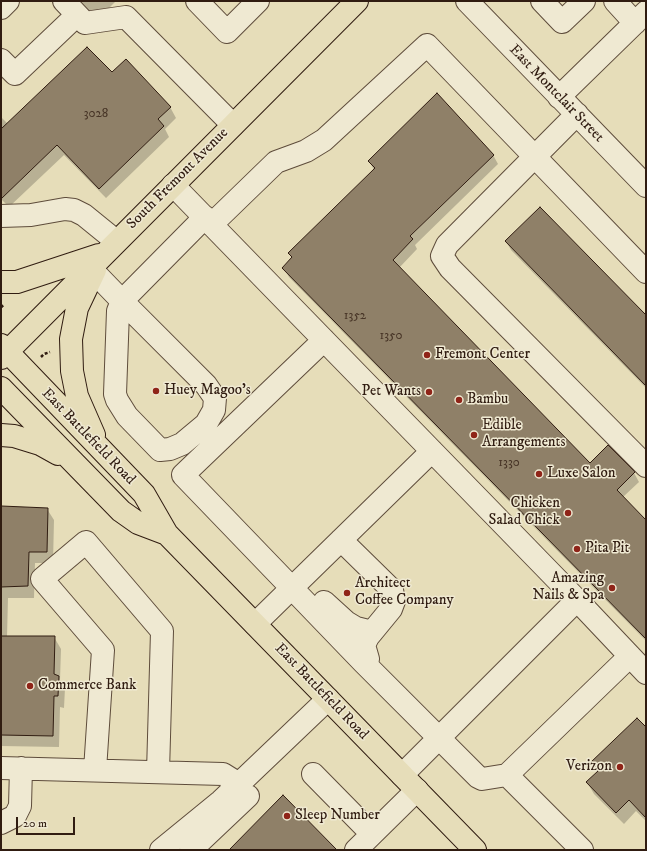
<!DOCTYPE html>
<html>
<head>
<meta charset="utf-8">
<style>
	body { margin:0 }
	#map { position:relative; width:647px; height:851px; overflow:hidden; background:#e6ddb9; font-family:"IM FELL DW Pica",serif }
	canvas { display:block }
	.frame { position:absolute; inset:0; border:2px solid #301c11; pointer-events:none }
	.scale { position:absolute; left:16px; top:817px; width:59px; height:18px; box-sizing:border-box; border:2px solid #301c11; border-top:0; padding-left:5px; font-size:12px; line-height:14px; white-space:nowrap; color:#301c11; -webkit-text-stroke:3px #efe9d2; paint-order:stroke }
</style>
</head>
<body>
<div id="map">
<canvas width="647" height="851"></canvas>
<div class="frame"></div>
<div class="scale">20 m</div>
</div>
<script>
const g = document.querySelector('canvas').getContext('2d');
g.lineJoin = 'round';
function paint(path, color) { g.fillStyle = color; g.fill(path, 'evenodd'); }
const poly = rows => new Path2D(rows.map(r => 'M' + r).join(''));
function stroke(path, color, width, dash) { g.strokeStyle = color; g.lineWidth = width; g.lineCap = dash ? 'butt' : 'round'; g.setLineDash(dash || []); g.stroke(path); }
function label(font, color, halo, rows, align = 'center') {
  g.font = font + ' "IM FELL DW Pica",serif'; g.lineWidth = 3; g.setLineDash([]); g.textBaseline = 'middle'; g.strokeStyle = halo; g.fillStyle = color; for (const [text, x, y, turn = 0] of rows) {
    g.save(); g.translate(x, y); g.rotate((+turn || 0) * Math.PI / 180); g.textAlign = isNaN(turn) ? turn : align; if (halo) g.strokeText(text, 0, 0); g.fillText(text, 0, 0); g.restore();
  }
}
paint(poly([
	[79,1,116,1,99,18,96,18],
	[170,107,176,118,165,129,169,137,106,198,64,155,9,207,1,199,1,117,8,124],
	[493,155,498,164,415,245,417,249,399,268,590,464,634,473,639,482,623,497,646,521,646,641,289,277,284,268,292,259,289,253,374,170,369,161],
	[506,241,646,316,646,388,511,250],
	[1,505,2,507,47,509,54,520,53,563,35,563,34,598,8,598,7,637,54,637,61,649,60,680,65,688,64,708,60,707,59,747,1,746],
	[646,728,646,821,636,811,624,824,594,794,587,782,597,773,592,763]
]), '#0003');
const building = poly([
	[87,47,112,72,126,59,171,107,158,119,164,126,99,189,57,145,1,199,1,129,87,47],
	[437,93,494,155,410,236,413,239,393,260,590,463,608,445,635,472,617,490,646,520,646,639,282,268,292,257,288,253,375,168,368,161,437,93],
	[540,207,646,315,646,386,505,241,540,207],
	[1,506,48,508,47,552,29,552,28,586,1,587,1,506],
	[1,636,55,636,54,674,59,676,58,696,54,696,53,736,1,735,1,636],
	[637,718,646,727,646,818,629,800,616,813,586,782,598,771,590,763,637,718],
	[283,795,337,850,229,850,283,795]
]);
paint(building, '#8f8068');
stroke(building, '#301c11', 1);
const minor = poly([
	[64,1,85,23,126,17,233,125],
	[197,1,227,32,258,1],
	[467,1,646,186],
	[542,1,562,22,584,1],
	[615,1,635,23],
	[1,8,8,1],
	[1,60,15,74,77,15],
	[559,97,646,12],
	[577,114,447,245,442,256,450,268,646,466],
	[173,185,432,451],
	[1,216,31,215,65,209,74,210,84,215,116,241],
	[212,224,276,162,306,151,324,140,427,45,646,272],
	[94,272,122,301,206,385,215,398,214,410,206,424,182,444,170,449,160,450,127,416,117,400,115,394,118,311,122,301,205,217],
	[324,340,183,475,364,663,478,777,482,779,507,775],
	[341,540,392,590,394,601,391,609,368,637,364,645,368,659],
	[324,602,346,622,356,628,372,632],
	[255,624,432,451,577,600],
	[1,768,223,774,239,784],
	[95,770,103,650,42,579,86,542,162,631,158,772],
	[313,774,372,834],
	[402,775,577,600,646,673],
	[1,823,15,816,20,806,21,768],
	[161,850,221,801,328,699],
	[191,850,248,796],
	[356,850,417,790],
	[582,850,507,775,630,656]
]);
const major = poly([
	[1,282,17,282,99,255],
	[1,345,144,494,167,534,475,850],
	[1,358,357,1],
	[1,388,121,511,138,523,167,534],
	[1,435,14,436,40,444,58,454],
	[94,435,77,396,72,371,71,339,77,308,95,270]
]);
stroke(minor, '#5e4c3b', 24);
stroke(major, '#301c11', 24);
stroke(poly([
	[1,305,4,308],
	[41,357,44,354,50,352]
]), '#301c11', 2.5, [3, 2]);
stroke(minor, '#efe9d2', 22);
stroke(major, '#e6ddb9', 22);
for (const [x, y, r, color] of [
	[427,355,4,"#8f2418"],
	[156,391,4,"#8f2418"],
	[429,392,4,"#8f2418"],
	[459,400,4,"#8f2418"],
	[474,435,4,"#8f2418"],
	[539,474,4,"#8f2418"],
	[568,513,4,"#8f2418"],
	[577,549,4,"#8f2418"],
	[612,588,4,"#8f2418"],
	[347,593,4,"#8f2418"],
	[30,686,4,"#8f2418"],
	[620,767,4,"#8f2418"],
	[287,816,4,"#8f2418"]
]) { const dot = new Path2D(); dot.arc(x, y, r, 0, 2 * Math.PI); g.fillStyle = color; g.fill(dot); stroke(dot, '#efe9d2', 1.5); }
label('13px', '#483527', null, [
	["3028",96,114],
	["1352",355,316],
	["1350",391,336],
	["1330",509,463]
]);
label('15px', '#301c11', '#efe9d2', [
	["East Montclair Street",556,94,46],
	["South Fremont Avenue",178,179,-45],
	["East Battlefield Road",88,437,46],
	["East Battlefield Road",321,692,46]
]);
label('15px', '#301c11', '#efe9d2', [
	["Fremont Center",435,355],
	["Huey Magoo's",164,391],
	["Pet Wants",421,392,"right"],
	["Bambu",467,400],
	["Edible",482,426],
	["Arrangements",482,443],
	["Luxe Salon",547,474],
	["Chicken",560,504,"right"],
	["Salad Chick",560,521,"right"],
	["Pita Pit",585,549],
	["Amazing",604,579,"right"],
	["Nails & Spa",604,596,"right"],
	["Architect",355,584],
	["Coffee Company",355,601],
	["Commerce Bank",38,686],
	["Verizon",612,767,"right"],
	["Sleep Number",295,816]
], 'left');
</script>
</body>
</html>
